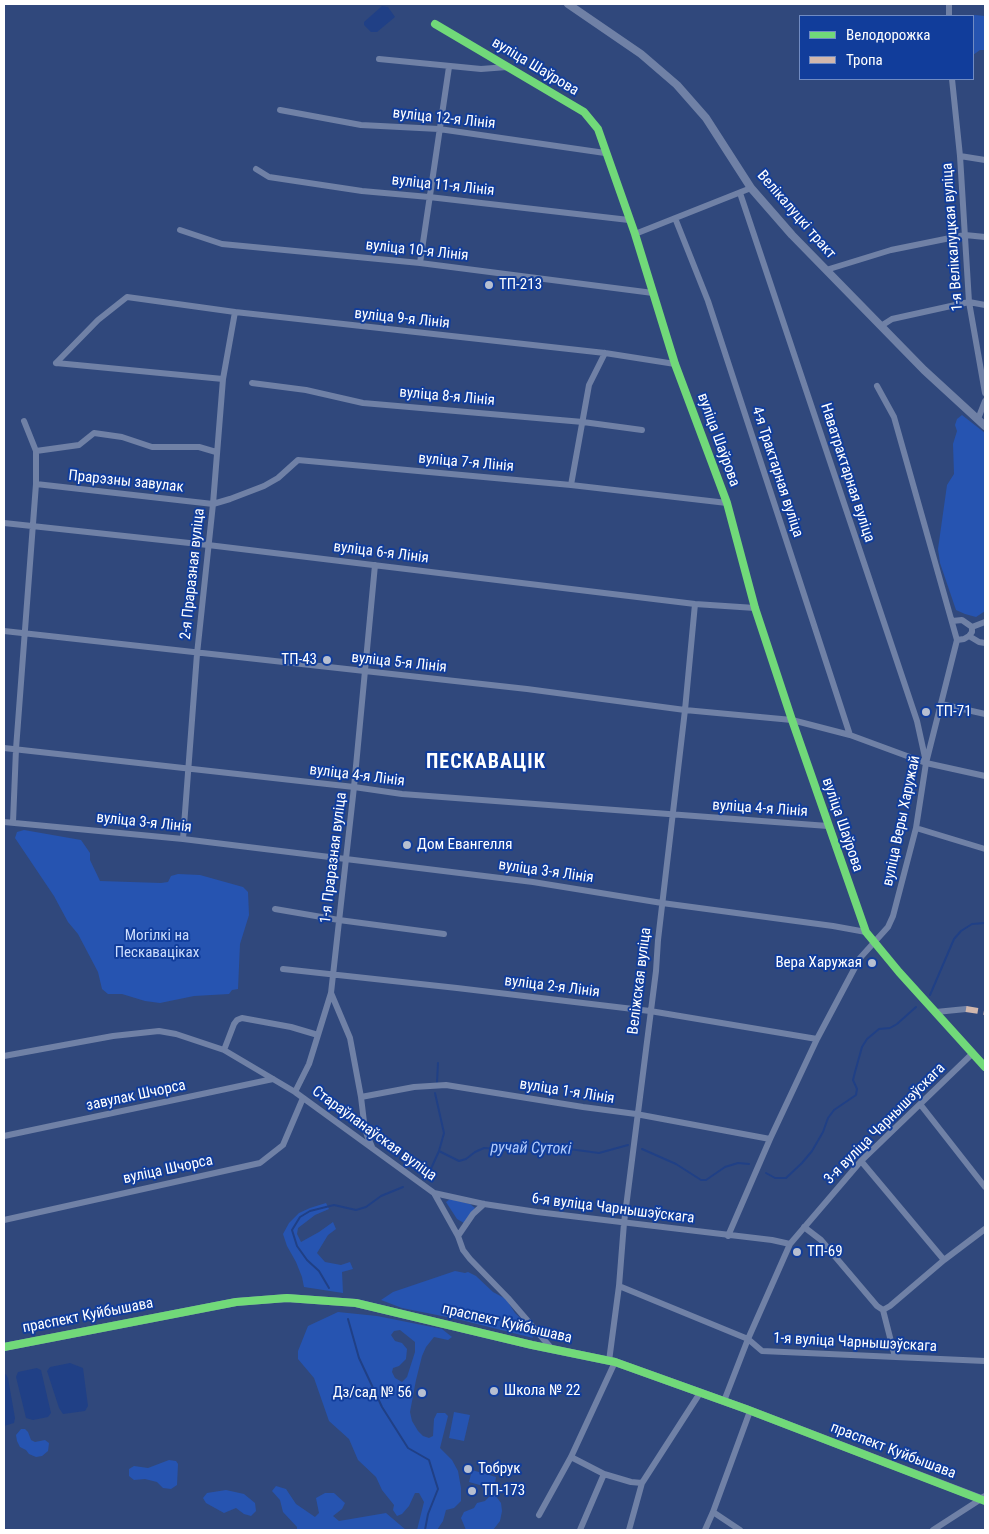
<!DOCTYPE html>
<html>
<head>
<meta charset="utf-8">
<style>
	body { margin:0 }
	#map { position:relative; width:989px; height:1534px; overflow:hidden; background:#30487c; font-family:"Roboto Condensed",sans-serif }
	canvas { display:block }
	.frame { position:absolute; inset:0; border:5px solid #fff; pointer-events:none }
	.legend { position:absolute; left:799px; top:15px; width:175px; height:65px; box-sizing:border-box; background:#113d9b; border:1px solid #708bc3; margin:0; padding:6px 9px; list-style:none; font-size:15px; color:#fff }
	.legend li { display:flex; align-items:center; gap:10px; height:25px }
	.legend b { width:25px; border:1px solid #708bc3 }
</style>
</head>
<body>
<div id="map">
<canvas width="989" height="1534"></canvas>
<div class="frame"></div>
<ul class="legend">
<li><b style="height:6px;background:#71d979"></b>Велодорожка</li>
<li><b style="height:6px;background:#d1b7ad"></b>Тропа</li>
</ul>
</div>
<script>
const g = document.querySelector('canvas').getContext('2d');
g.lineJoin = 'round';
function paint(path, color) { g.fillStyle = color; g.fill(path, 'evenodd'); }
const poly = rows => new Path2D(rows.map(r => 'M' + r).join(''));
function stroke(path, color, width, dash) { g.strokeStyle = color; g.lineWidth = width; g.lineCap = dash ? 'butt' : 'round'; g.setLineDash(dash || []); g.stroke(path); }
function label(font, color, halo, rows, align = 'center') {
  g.font = font + ' "Roboto Condensed",sans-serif'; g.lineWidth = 4; g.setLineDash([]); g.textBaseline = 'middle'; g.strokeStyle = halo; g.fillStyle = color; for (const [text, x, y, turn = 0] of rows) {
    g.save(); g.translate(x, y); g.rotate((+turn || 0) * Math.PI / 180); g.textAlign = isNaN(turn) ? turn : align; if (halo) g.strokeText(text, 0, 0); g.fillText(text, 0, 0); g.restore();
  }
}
paint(poly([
	[975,15,985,16,985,50,980,50,973,55,973,16,971,16],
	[962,415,985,433,985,611,976,617,965,614,956,610,940,563,938,549,947,485,954,474,953,444,957,431,955,425,957,419],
	[24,830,81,840,90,853,90,860,100,881,161,883,168,882,171,876,178,874,200,875,243,887,248,892,249,915,240,944,238,989,232,990,229,994,194,996,160,1003,145,1001,122,994,108,994,102,989,98,972,78,934,68,922,54,896,15,838,17,832],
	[450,1199,470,1204,475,1208,464,1223,457,1219,446,1202],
	[326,1203,329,1209,315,1215,298,1228,297,1234,301,1242,319,1232,333,1222,336,1229,328,1235,317,1253,325,1262,341,1265,350,1262,353,1269,342,1272,343,1293,304,1287,302,1277,296,1262,287,1246,283,1234,289,1223,299,1213,310,1208],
	[455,1271,465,1273,468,1272,476,1276,493,1292,506,1299,515,1313,531,1328,533,1338,457,1319,402,1308,381,1300,393,1292],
	[338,1312,377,1316,442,1329,452,1337,448,1340,434,1337,426,1347,422,1356,416,1380,410,1412,412,1421,418,1431,423,1436,429,1438,433,1436,434,1419,437,1413,445,1413,448,1416,440,1448,452,1460,458,1471,461,1488,461,1501,454,1508,446,1510,443,1521,437,1530,417,1530,424,1502,419,1493,415,1493,409,1506,402,1514,397,1516,393,1510,394,1505,382,1490,376,1477,358,1460,349,1439,329,1421,314,1378,298,1359,298,1351,308,1326],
	[400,1330,415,1342,415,1352,407,1377,402,1382,395,1378,392,1372,393,1368,399,1366,406,1359,407,1349,402,1343,395,1341,391,1335,394,1331],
	[454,1412,470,1415,464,1441,449,1438],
	[21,1429,25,1429,28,1432,31,1440,35,1442,45,1440,49,1443,48,1451,42,1456,36,1457,29,1454,26,1450,20,1447,17,1441,16,1435],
	[169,1460,176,1461,178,1464,177,1485,171,1489,163,1488,157,1482,145,1479,134,1480,129,1476,129,1469,134,1466,148,1468],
	[472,1470,496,1477,494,1489,469,1482],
	[276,1486,286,1489,296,1504,315,1517,319,1513,316,1498,325,1493,334,1493,345,1503,342,1509,333,1516,339,1521,386,1513,406,1530,297,1530,297,1527,283,1512,280,1500,272,1491],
	[226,1490,244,1494,255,1503,256,1511,251,1516,244,1514,236,1508,224,1513,206,1503,203,1498,207,1493],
	[495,1495,501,1503,502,1511,500,1521,493,1530,466,1530,461,1518,464,1512,474,1508,477,1503,485,1501,489,1497]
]), '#2654b1');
paint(poly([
	[382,6,388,7,395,17,377,32,371,32,364,25,364,22],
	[70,1363,83,1368,88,1406,85,1411,63,1414,59,1408,47,1371,50,1367],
	[37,1368,41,1370,51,1413,48,1417,33,1420,26,1418,16,1377,18,1372],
	[6,1374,8,1378,15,1418,14,1423,4,1426,4,1375]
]), '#204086');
stroke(poly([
	[930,995,954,939,961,931,972,924,985,923],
	[437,1082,438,1063],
	[642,1149,676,1164,701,1180,706,1180,725,1167,738,1163,749,1164],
	[439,1151,459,1161,466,1159,475,1152,484,1148,538,1151,569,1149,599,1153,628,1145],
	[766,1173,775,1178,786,1178,802,1163,812,1151,823,1132,828,1118,834,1110,856,1095,857,1089,853,1080,855,1072,862,1047,867,1039,879,1029,890,1028,897,1024,916,1007],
	[422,1176,429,1173,439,1151,444,1133,435,1093],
	[329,1288,319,1271,307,1260,297,1246,292,1230,300,1217,310,1211,334,1205,356,1210,366,1207,381,1196,403,1187],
	[348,1319,359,1358,382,1407,408,1448,429,1460,438,1489,428,1514,425,1530]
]), '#204086', 2);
stroke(poly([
	[949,16,949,4],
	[435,24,584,112,598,129,635,234,675,364,727,503,755,608,792,720,866,932,899,972,985,1067],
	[379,59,481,69,507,67],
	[952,79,960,156,969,302,985,393],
	[280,110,361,125,439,129,605,153],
	[960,156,985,160],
	[256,169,269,177,362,191,429,197,629,220],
	[740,193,917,721,926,762],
	[675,218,708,301,850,735],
	[180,230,222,244,420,263,653,293],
	[635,234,751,188],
	[420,263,449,67],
	[826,270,891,250,965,235,985,237],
	[881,326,892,319,969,302,985,305],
	[56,363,98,320,127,297,235,312,605,353,675,364],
	[56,363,223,379],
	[252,383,306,390,363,403,583,422,642,430],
	[978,419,985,401],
	[36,451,79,445,94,433,122,437,152,447,199,447,216,452],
	[36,484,213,504,230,499,264,486,278,478,298,460,571,485,727,503],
	[571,485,589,385,605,353],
	[4,523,208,545,695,604,755,608],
	[952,621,962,620,972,627,972,632,969,636,964,639,957,640],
	[972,627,985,622],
	[4,631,527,689,685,710,792,720,850,735,926,763,985,776],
	[969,636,979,642,985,643],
	[941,704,985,714],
	[4,748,354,787,402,794,828,826],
	[4,822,183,839,533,882,662,903,833,926,866,932],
	[13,822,16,749,36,484,36,451,24,421],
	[916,828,985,849],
	[183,839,197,654,213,504,223,379,235,312],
	[275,909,339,920,444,934],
	[283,969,457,988,650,1011,817,1039],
	[936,1012,966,1009],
	[224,1050,234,1024,237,1020,242,1018,291,1027,318,1035],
	[4,1056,113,1036,159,1031,176,1034,224,1050,295,1092,434,1193,458,1236,463,1250,470,1259,508,1298,552,1349],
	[295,1092,309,1064,331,993],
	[361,1097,414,1087,446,1085,583,1107,636,1114,770,1139],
	[920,1104,985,1187],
	[4,1136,273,1079],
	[372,1147,367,1135,364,1122,361,1097,350,1038,331,993,354,787,375,565],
	[861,1161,944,1260],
	[434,1193,484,1204,537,1212,772,1240,790,1244],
	[4,1220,260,1163,283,1145,303,1098],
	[804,1227,821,1240,877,1306,883,1310,895,1357],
	[458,1236,473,1214,484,1204],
	[728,1236,770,1139,817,1039,860,958,888,927,893,916,916,828,926,763,957,640,894,417,877,386],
	[619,1286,748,1339,762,1351,985,1361],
	[883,1310,890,1306,944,1260,985,1229],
	[609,1361,619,1286,624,1223,656,971,658,940,685,710,695,604],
	[724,1401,748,1339,790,1244,861,1161,973,1053],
	[571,1457,604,1474,631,1482,642,1483],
	[713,1512,740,1530],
	[539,1515,571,1457,615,1362],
	[580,1530,604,1474],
	[629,1530,642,1483,700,1393],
	[705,1530,713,1512,750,1411],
	[933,1530,981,1499,983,1500]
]), '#7081a6', 6);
stroke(poly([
	[568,4,641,54,677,85,706,118,751,188,792,235,924,370,985,426],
	[4,1347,236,1302,287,1298,356,1303,532,1345,615,1362,746,1409,981,1499,985,1497]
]), '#7081a6', 8);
stroke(poly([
	[966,1009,985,1012]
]), '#d1b7ad', 6, [12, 6]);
stroke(poly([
	[435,24,584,112,598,129,635,234,675,364,727,503,755,608,792,720,866,932,899,972,985,1067],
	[4,1347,236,1302,287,1298,356,1303,532,1345,615,1362,746,1409,985,1501]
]), '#71d979', 8);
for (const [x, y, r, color] of [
	[489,285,5,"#b7bfd1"],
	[327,660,5,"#b7bfd1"],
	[926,712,5,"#b7bfd1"],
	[407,845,5,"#b7bfd1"],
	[872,963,5,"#b7bfd1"],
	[797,1252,5,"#b7bfd1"],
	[494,1391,5,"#b7bfd1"],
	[422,1393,5,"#b7bfd1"],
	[468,1469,5,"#b7bfd1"],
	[472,1491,5,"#b7bfd1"]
]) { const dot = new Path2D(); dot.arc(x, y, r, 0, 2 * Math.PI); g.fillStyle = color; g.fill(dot); stroke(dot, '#113d9b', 2); }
label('15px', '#fff', '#113d9b', [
	["вуліца Шаўрова",535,67,31],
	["вуліца 12-я Лінія",444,119,6],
	["вуліца 11-я Лінія",443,186,6],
	["Велікалуцкі тракт",796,215,49],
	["1-я Велікалуцкая вуліца",953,237,-94],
	["вуліца 10-я Лінія",417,251,6],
	["вуліца 9-я Лінія",402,319,6],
	["вуліца 8-я Лінія",447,397,5],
	["вуліца Шаўрова",718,440,70],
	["вуліца 7-я Лінія",466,463,5],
	["4-я Трактарная вуліца",777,472,72],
	["Наватрактарная вуліца",847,473,72],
	["Прарэзны завулак",126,482,6],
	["вуліца 6-я Лінія",381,553,7],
	["2-я Праразная вуліца",193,574,-84],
	["вуліца 5-я Лінія",399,663,6],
	["вуліца 4-я Лінія",357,776,7],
	["вуліца 4-я Лінія",760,809,4],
	["вуліца Веры Харужай",902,821,-78],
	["вуліца 3-я Лінія",144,823,6],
	["вуліца Шаўрова",842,825,71],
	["1-я Праразная вуліца",334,858,-83],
	["вуліца 3-я Лінія",546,872,8],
	["Веліжская вуліца",640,981,-83],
	["вуліца 2-я Лінія",552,987,7],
	["вуліца 1-я Лінія",567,1092,9],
	["завулак Шчорса",136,1096,-12],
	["3-я вуліца Чарнышэўскага",885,1124,-45],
	["Стараўланаўская вуліца",374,1134,36],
	["вуліца Шчорса",168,1170,-12],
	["6-я вуліца Чарнышэўскага",613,1209,7],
	["праспект Куйбышава",88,1316,-11],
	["праспект Куйбышава",507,1324,13],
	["1-я вуліца Чарнышэўскага",855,1343,3],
	["праспект Куйбышава",893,1451,21]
]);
label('15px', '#fff', '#113d9b', [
	["ТП-213",499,285],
	["ТП-43",317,660,"right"],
	["ТП-71",936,712],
	["Дом Евангелля",417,845],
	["Вера Харужая",862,963,"right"],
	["ТП-69",807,1252],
	["Школа № 22",504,1391],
	["Дз/сад № 56",412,1393,"right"],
	["Тобрук",478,1469],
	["ТП-173",482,1491]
], 'left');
label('15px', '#cddefe', '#113d9b', [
	["Могілкі на",157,936],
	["Пескаваціках",157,953]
]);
label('italic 16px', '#b2cbfb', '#113d9b', [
	["ручай Сутокі",531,1149,1]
]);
g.letterSpacing = '1px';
label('bold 20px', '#fff', '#113d9b', [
	["ПЕСКАВАЦІК",486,763]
]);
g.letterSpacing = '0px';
</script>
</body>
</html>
